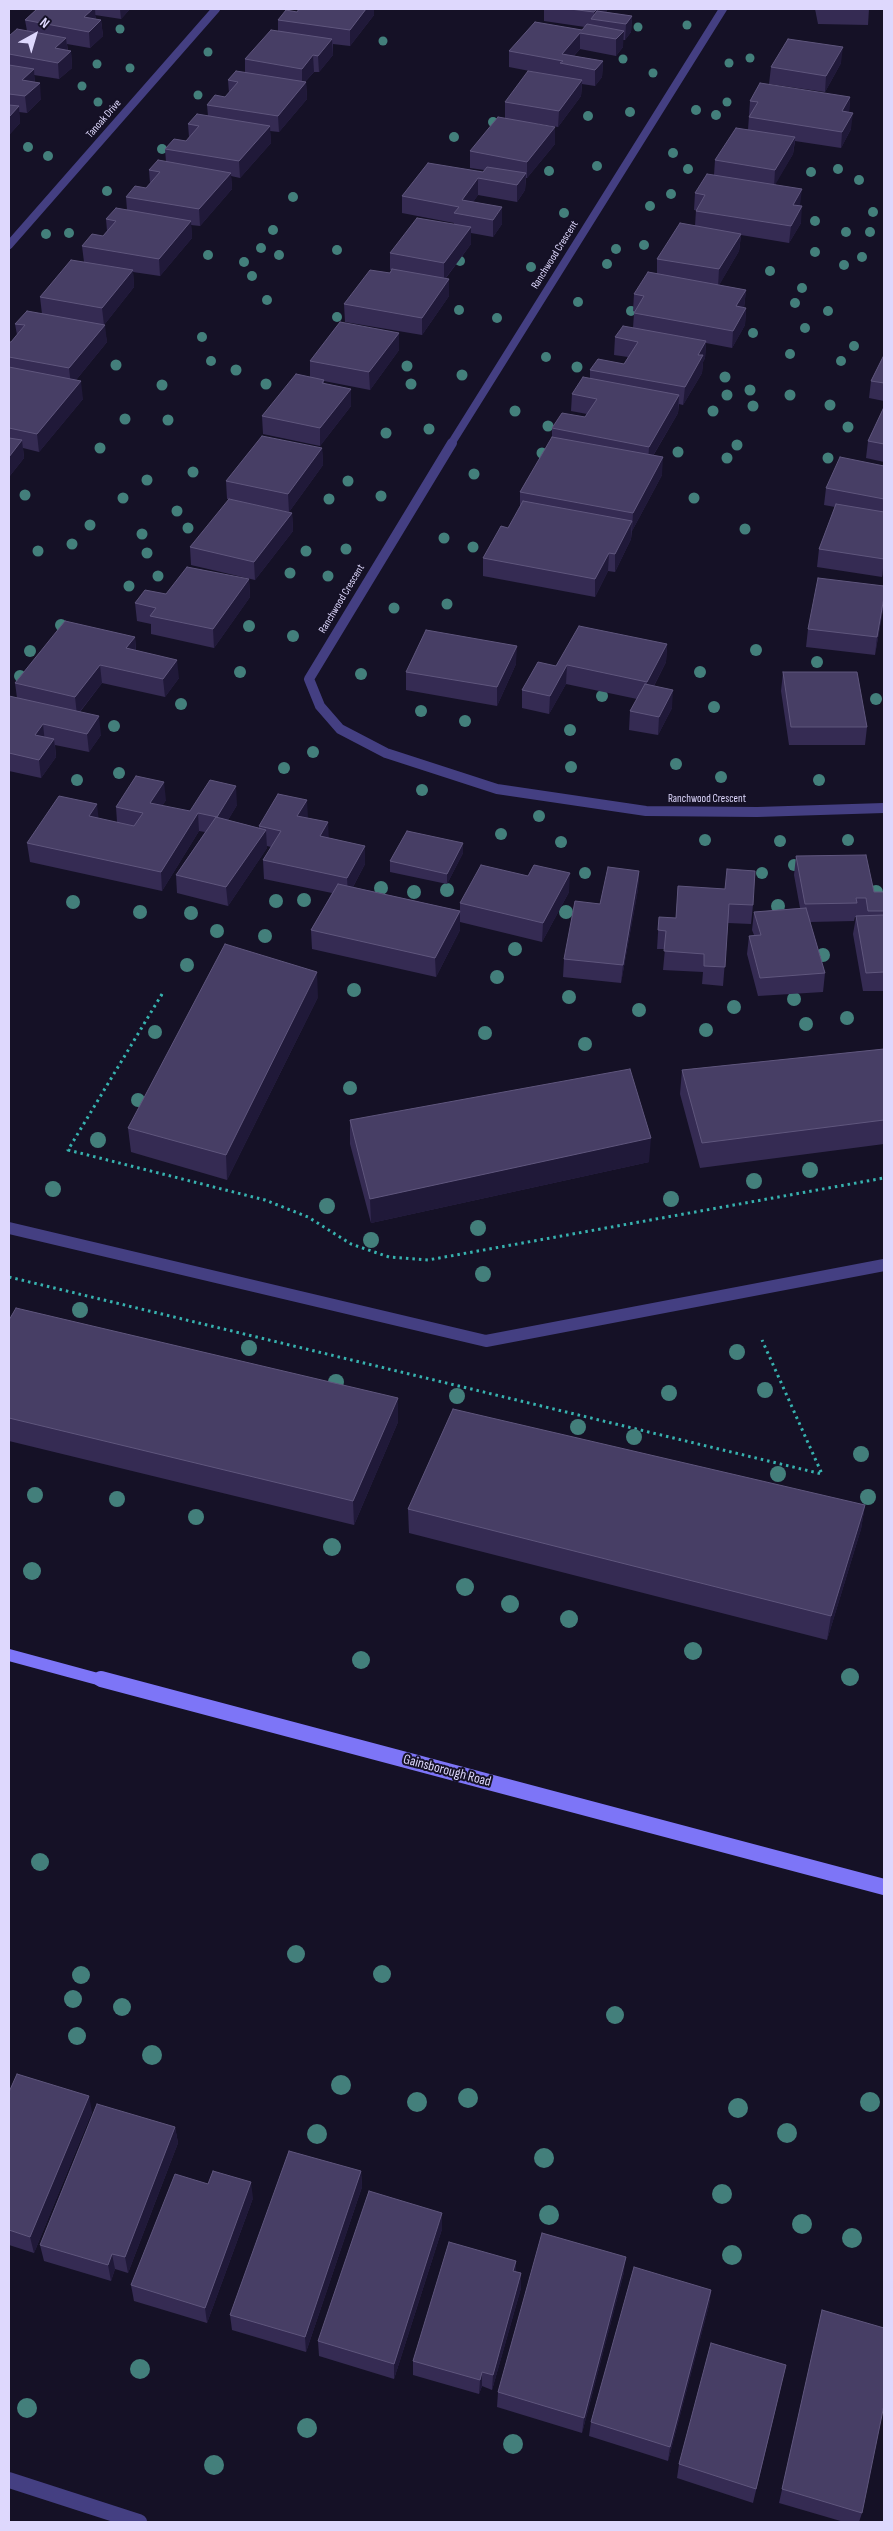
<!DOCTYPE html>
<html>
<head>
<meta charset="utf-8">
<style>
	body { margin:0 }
	#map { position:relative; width:893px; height:2531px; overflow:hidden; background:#151126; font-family:"Sofia Sans Condensed",sans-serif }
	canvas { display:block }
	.frame { position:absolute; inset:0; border:10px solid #ded8fd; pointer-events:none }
	.north { position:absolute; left:10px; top:10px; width:50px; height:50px; -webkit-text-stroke:4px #151126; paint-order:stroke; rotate:39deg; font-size:14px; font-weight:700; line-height:20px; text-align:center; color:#ded8fd }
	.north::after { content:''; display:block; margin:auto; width:18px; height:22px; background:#ded8fd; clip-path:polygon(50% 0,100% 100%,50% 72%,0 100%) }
</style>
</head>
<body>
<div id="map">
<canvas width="893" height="2531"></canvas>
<div class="frame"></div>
<div class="north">N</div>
</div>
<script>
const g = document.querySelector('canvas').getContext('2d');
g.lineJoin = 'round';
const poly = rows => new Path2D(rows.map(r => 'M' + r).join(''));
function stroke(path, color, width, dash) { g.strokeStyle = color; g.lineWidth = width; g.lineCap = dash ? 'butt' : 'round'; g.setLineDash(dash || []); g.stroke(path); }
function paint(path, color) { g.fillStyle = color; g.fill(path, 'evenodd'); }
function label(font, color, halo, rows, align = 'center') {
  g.font = font + ' "Sofia Sans Condensed",sans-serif'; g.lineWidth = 4; g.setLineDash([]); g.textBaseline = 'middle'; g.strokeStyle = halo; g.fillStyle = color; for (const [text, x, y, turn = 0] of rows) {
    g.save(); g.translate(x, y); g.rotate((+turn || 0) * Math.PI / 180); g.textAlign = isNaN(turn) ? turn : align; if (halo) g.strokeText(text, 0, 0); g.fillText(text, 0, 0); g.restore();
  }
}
stroke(poly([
	[161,996,163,993]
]), '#37b2af', 2.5, [2, 3]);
stroke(poly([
	[162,994,68,1150,265,1200,308,1217,351,1244,389,1257,428,1260,884,1178],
	[9,1277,822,1474,762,1340]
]), '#37b2af', 3, [2.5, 4]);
stroke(poly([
	[9,1228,486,1341,884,1265]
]), '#443f82', 12);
stroke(poly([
	[9,245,216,9],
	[451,444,723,9]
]), '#443f82', 8);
stroke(poly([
	[452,443,309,679,320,706,340,729,386,753,497,789,646,811,757,812,884,808]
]), '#443f82', 10);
stroke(poly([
	[9,2480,139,2522]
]), '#443f82', 16);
stroke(poly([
	[9,1655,105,1681]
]), '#7d75f7', 12);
stroke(poly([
	[101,1679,884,1887]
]), '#7d75f7', 16);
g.fillStyle = '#437f7b';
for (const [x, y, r] of [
	[687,25,4.5],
	[638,27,4.5],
	[120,29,4.5],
	[383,41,4.5],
	[208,52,4.5],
	[750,58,4.5],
	[623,59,4.5],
	[729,63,4.5],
	[97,64,4.5],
	[130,68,4.5],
	[653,73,4.5],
	[82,86,4.5],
	[198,95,4.5],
	[98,102,4.5],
	[727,102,4.5],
	[696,110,5],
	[630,112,5],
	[716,115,5],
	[588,116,5],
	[493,122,5],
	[454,137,5],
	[28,147,5],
	[162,149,5],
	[673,153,5],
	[48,156,5],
	[597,166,5],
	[688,169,5],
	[838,169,5],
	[549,171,5],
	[811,172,5],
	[859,180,5],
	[107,191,5],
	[671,194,5],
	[293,197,5],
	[650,206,5],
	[873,212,5],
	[564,213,5],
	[815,221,5],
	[273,230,5],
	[846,232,5],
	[870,232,5],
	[69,233,5],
	[46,234,5],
	[644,245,5],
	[261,248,5],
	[616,249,5],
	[337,250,5],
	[815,252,5],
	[208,255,5],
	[279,255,5],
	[862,257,5],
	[460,261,5],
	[244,262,5],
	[607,264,5],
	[844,265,5],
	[531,267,5],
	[770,271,5],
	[252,276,5],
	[802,288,5],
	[267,300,5],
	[578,302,5],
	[795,303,5],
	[459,310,5],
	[631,311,5],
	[828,311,5],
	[337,317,5],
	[497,318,5],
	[805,328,5],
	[753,333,5],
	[202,337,5],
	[854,346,5],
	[790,354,5],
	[546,357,5],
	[211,361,5],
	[841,361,5],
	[116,365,5.5],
	[407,366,5.5],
	[577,367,5.5],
	[236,370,5.5],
	[462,375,5.5],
	[725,377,5.5],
	[266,384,5.5],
	[411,384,5.5],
	[162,385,5.5],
	[750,390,5.5],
	[727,395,5.5],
	[790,395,5.5],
	[830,405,5.5],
	[753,406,5.5],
	[515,411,5.5],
	[713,411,5.5],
	[125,419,5.5],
	[168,420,5.5],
	[548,426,5.5],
	[848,427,5.5],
	[429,429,5.5],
	[386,433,5.5],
	[737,445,5.5],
	[100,448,5.5],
	[678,452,5.5],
	[542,453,5.5],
	[727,458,5.5],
	[828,458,5.5],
	[193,472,5.5],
	[474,474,5.5],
	[147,480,5.5],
	[348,481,5.5],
	[25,495,5.5],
	[381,496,5.5],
	[123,498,5.5],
	[694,498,5.5],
	[329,499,5.5],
	[177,511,5.5],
	[90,525,5.5],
	[188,528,5.5],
	[745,529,5.5],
	[142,534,5.5],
	[444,538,5.5],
	[72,544,5.5],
	[473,547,5.5],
	[346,549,5.5],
	[38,551,5.5],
	[306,551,5.5],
	[147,553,5.5],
	[290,573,5.5],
	[158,576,5.5],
	[328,576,5.5],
	[129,586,5.5],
	[447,604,5.5],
	[394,608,5.5],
	[61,625,6],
	[249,626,6],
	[293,636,6],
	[756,650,6],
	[30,651,6],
	[817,662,6],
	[240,672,6],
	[700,672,6],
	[361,674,6],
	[20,676,6],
	[602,696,6],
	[876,699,6],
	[181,704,6],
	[714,707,6],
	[421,711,6],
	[465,721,6],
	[114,726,6],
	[570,730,6],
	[313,752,6],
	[676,764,6],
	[571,767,6],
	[284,768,6],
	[119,773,6],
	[721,777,6],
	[77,780,6],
	[819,780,6],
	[422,790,6],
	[539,816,6],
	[501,834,6],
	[705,840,6],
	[848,840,6],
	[780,841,6],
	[561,842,6],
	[794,865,6],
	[585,873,6],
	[762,873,6],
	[381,888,7],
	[447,890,7],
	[414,892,7],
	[876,892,7],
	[304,900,7],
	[276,901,7],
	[73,902,7],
	[778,906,7],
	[140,912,7],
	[566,912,7],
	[191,913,7],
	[217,931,7],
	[265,936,7],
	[515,949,7],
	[823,955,7],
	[187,965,7],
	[497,977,7],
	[354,990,7],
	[569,997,7],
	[794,999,7],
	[734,1007,7],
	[639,1010,7],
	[847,1018,7],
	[806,1024,7],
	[706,1030,7],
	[155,1032,7],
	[485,1033,7],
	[585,1044,7],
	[350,1088,7],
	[138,1100,7],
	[98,1140,8],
	[810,1170,8],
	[754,1181,8],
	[53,1189,8],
	[671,1199,8],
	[327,1206,8],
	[478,1228,8],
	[371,1240,8],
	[483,1274,8],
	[80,1310,8],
	[249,1348,8],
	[737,1352,8],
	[336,1382,8],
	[765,1390,8],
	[669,1393,8],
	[457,1396,8],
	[578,1427,8],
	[634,1437,8],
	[861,1454,8],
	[778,1474,8],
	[35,1495,8],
	[868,1497,8],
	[117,1499,8],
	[196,1517,8],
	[332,1547,9],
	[32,1571,9],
	[465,1587,9],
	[510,1604,9],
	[569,1619,9],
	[693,1651,9],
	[361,1660,9],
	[850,1677,9],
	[40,1862,9],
	[296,1954,9],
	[382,1974,9],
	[81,1975,9],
	[73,1999,9],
	[122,2007,9],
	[615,2015,9],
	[77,2036,9],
	[152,2055,10],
	[341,2085,10],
	[468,2098,10],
	[417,2102,10],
	[870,2102,10],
	[738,2108,10],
	[787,2133,10],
	[317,2134,10],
	[544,2158,10],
	[722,2194,10],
	[549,2215,10],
	[802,2224,10],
	[852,2238,10],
	[732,2255,10],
	[140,2369,10],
	[27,2408,10],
	[307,2428,10],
	[513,2444,10],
	[214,2465,10]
]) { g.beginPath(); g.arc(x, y, r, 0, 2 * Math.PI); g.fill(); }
paint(poly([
	[37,9,130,9,121,19,95,15,96,19,101,20,103,36,90,48,67,44,68,51,71,51,72,68,59,79,34,75,35,82,41,99,27,113,19,112,20,123,9,135,9,36,27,31,25,20],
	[298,9,374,9,374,15,350,46,333,44,333,55,319,72,314,72,305,82,306,82,307,99,279,132,270,131,271,143,240,178,231,176,232,189,200,226,191,225,192,238,160,276,133,272,134,287,104,325,107,342,76,380,83,399,39,452,23,448,24,458,9,477,9,342,11,342,17,335,15,324,42,314,40,297,84,262,82,246,103,236,107,231,106,219,127,210,126,197,146,188,150,183,149,170,166,162,165,149,186,141,189,137,188,124,208,116,207,105,225,97,229,93,228,80,245,73,245,59,278,31,278,20,297,12,298,11],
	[544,9,608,9,606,12,632,16,631,32,625,40,623,40,623,47,616,56,580,49,574,56,603,61,602,77,595,86,582,84,581,96,558,127,533,123,555,144,527,178,526,178,525,190,517,202,478,195,473,202,502,224,493,237,471,233,471,244,446,278,449,279,449,296,422,335,345,322,344,304,390,273,392,270,390,270,390,253,454,224,454,223,402,213,402,196,483,172,484,170,470,168,470,151,505,118,505,102,545,74,509,67,509,51,582,30,585,27,544,21],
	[815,9,869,9,868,25,818,24],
	[841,63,825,92,769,84,771,67],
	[850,97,849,112,851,129,841,148,795,141,793,154,775,184,800,206,801,223,789,243,741,235,739,251,719,285,746,290,744,308,746,308,745,325,732,348,706,343,705,358,703,362,702,373,683,405,679,404,678,413,653,456,662,475,632,531,631,539,615,572,608,571,595,597,483,576,483,558,508,528,520,508,520,492,552,438,552,428,585,417,587,414,571,411,572,394,590,378,590,370,624,364,628,357,614,355,615,337,633,328,634,313,635,312,633,311,634,294,657,274,657,259,695,226,696,210,694,210,695,193,714,175,715,160,748,130,750,101],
	[399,350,370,390,324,381,324,383,351,406,320,446,263,434,262,416,310,377,310,361],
	[884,355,884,401,869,398,871,381],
	[884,407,884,462,866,458,868,441],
	[322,448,323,465,289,512,227,499,226,481],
	[884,466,884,569,882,577,817,567,819,549,835,507,824,505,826,488],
	[292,513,293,531,255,580,191,565,190,547],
	[249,579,250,597,214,648,151,634,151,624,137,621,135,603,166,594],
	[884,586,884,604,875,655,806,647,808,629],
	[135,637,136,650,179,678,165,697,102,683,80,712,101,735,89,752,55,745,56,757,41,778,9,771,9,696,17,698,15,683],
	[667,644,666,662,654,686,672,708,658,735,629,730,630,711,637,699,566,684,549,714,522,708,522,690,556,666],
	[516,664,497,706,406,690,406,672],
	[783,672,867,727,865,745,789,745,781,691],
	[166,800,162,806,190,811,237,805,228,820,259,828,259,826,308,818,329,838,365,846,365,864,353,887,460,911,460,903,569,892,542,942,460,922,460,930,436,977,312,949,311,930,332,893,264,879,263,860,271,847,267,846,267,848,228,906,177,893,176,875,205,832,199,831,162,891,30,862,27,843,117,822,116,807],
	[463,843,463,853,447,884,390,872,390,861],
	[796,856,874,892,884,892,884,991,863,991,853,934,856,917,855,917,854,921,810,922,825,973,823,992,758,996,747,954,749,936,754,935,752,930,754,912,800,908,794,875],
	[639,871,638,889,621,983,563,977,564,959,600,904],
	[678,886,753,905,751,924,728,923,723,986,702,984,703,972,663,970,665,949,657,949,659,917,676,918],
	[318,997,227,1180,131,1152,128,1128],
	[884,1049,884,1144,700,1168,680,1094,682,1070],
	[350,1120,649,1162,371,1223,350,1144],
	[9,1320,398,1422,354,1525,9,1441],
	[865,1505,861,1529,827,1640,409,1533,408,1509],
	[9,2092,92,2112,34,2253,9,2245],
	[175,2127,178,2143,128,2273,115,2269,111,2281,44,2261,40,2245],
	[361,2171,362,2187,306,2352,232,2330,230,2315],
	[253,2198,207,2323,134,2301,131,2285],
	[442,2229,394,2379,319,2356,318,2341],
	[516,2261,516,2272,521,2273,521,2288,492,2390,482,2386,479,2394,413,2375,413,2361],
	[624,2272,582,2433,497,2407,498,2392],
	[711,2290,709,2305,668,2461,589,2436,591,2422],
	[822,2310,862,2513,859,2522,844,2522,779,2503],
	[786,2365,753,2503,677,2478,679,2464]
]), '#352b53');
paint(poly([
	[93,9,95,9,96,23,84,17],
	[120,9,130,9,121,19],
	[366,9,374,9,374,15,350,46,350,30],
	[597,9,608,9,600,20,594,19,594,12],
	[632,16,631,32,625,40,626,24],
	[101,20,103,36,90,48,89,32],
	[624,31,623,47,616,56,616,39],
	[580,33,580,49,566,64,562,54],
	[66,38,68,54,71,51,72,68,59,79,58,63,55,48],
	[332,39,333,55,319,72,318,56],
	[843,47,841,63,825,92,826,76],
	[313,55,314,72,302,85,302,69],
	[603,61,602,77,595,86,595,70],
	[34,69,35,86,22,80],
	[582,80,581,96,558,127,559,111],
	[306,82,307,99,279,132,278,116],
	[40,83,41,99,27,113,25,96],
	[850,97,849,113,842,111],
	[19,106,20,123,9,135,9,117],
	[853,113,851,129,841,148,842,132],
	[270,126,271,143,240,178,239,161],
	[555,127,555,144,527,178,527,162],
	[795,137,793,154,774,187,775,170],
	[231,173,232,189,200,226,199,209],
	[526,173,525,190,517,202,517,185],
	[478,178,478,195,464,215,462,200],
	[802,189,800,206,793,205],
	[802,206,801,223,789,243,791,226],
	[502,207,502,224,493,237,493,220],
	[191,221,192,238,160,276,159,259],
	[471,227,471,244,444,280,444,263],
	[741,234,739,251,718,287,719,269],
	[133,270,134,287,104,325,102,308],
	[449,279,449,296,422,335,422,318],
	[746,290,744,307,735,324,736,306],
	[746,308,745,325,732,348,733,331],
	[105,325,107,342,71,386,69,368],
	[399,333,399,350,370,390,369,372],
	[706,341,705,358,703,362,702,373,683,405,685,387,698,355],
	[81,381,83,399,39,452,37,434],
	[351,389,351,406,320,446,320,428],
	[679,395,678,413,648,464,649,447],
	[22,440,24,458,9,477,9,457],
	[322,448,323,465,289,512,288,494],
	[663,457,662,475,632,531,633,513],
	[292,513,293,531,255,580,254,562],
	[632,521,631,539,615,572,615,554],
	[609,553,608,571,595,597,595,579],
	[884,559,884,569,882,577],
	[249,579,250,597,214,648,213,629],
	[884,597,884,600,875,655,877,637],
	[135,637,136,655,126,648],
	[667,644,666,662,646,701,647,682],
	[517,646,516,664,497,706,497,687],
	[177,660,179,678,165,697,163,679],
	[100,665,102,683,77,715,75,697],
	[567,665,566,684,549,714,550,696],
	[673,690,672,708,658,735,659,717],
	[99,716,101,735,89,752,87,734],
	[43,724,45,743,35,735],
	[54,739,56,757,41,778,39,760],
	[164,782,166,800,152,821,150,803],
	[236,786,237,805,219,835,217,817],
	[307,800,308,818,297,816],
	[97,804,99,822,89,816],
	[198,813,199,831,162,891,161,872],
	[328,822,329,841,320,836],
	[266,830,267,848,228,906,226,887],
	[463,843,463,853,447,884,447,874],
	[365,846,365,864,348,896,347,878],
	[639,871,638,889,621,983,623,965],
	[570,873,569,892,542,942,543,923],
	[460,911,460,930,436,977,435,958],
	[317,972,318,997,227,1180,226,1155],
	[651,1138,649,1162,371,1223,370,1199],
	[398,1398,398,1422,354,1525,353,1501],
	[865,1505,861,1529,827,1640,831,1616],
	[89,2096,92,2112,34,2253,30,2237],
	[175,2127,178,2143,128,2273,125,2257],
	[361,2171,362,2187,306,2352,305,2337],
	[251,2182,253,2198,207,2323,205,2308],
	[442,2213,442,2229,394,2379,394,2364],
	[112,2254,115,2269,111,2281,108,2265],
	[626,2257,624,2272,582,2433,584,2418],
	[516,2261,516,2276,513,2271],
	[521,2273,521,2288,492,2390,493,2375],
	[711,2290,709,2305,668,2461,670,2447],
	[482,2372,482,2386,479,2394,480,2380]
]), '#201939');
const building = poly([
	[37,9,93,9,84,17,101,20,89,32,25,20,37,9],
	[299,9,366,9,350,30,278,20,286,10,297,12,299,9],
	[570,9,597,9,594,12,570,9],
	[597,11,632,16,626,24,591,19,597,11],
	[535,22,582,30,587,24,624,31,616,39,580,33,562,54,603,61,595,70,560,63,563,61,509,51,535,22],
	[17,29,66,38,55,48,71,51,58,63,9,54,9,36,17,29],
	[271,30,332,39,318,56,313,55,302,69,245,59,271,30],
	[788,39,843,47,826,76,771,67,788,39],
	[9,65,34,69,22,80,40,83,25,96,9,94,9,65],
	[236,71,306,82,278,116,207,105,215,95,225,97,238,82,228,80,236,71],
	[528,71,582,80,559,111,505,102,528,71],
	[760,83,850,97,842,111,853,113,842,132,749,117,758,102,750,101,760,83],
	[9,105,19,106,9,117,9,105],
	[197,114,270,126,239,161,165,149,174,139,186,141,199,126,188,124,197,114],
	[498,117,555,127,527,162,470,151,498,117],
	[736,128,795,137,775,170,715,160,736,128],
	[158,160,231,173,199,209,126,197,135,186,146,188,160,172,149,170,158,160],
	[428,163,483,172,487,167,526,173,517,185,478,178,462,200,502,207,493,220,454,213,459,207,402,196,428,163],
	[707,174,802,189,793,205,802,206,791,226,696,211,705,195,695,193,707,174],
	[116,208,191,221,159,259,82,246,92,234,103,236,116,221,106,219,116,208],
	[417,218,471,227,444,263,390,253,417,218],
	[680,223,741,234,719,269,657,259,680,223],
	[71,260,133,270,102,308,40,297,71,260],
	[392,269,449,279,422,318,344,304,370,270,390,273,392,269],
	[648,272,746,290,736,306,746,308,733,331,634,313,644,296,634,294,648,272],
	[27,311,105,325,69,368,9,357,9,342,11,342,25,325,15,324,27,311],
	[340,322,399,333,369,372,310,361,340,322],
	[623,326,706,341,698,355,703,355,685,387,590,370,598,359,624,364,638,342,615,337,623,326],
	[884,355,884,383,871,381,884,355],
	[9,367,81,381,37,434,9,428,9,367],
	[296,374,324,380,322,383,351,389,320,428,262,416,296,374],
	[583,377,679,395,649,447,552,428,562,413,585,417,597,399,572,394,583,377],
	[884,407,884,444,868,441,884,407],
	[262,436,322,448,288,494,226,481,262,436],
	[552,437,663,457,633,513,520,492,552,437],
	[9,438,22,440,9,457,9,438],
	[840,457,884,466,884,499,826,488,840,457],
	[229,499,292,513,254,562,190,547,229,499],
	[523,501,632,521,615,554,609,553,595,579,483,558,501,526,508,528,523,501],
	[836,504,884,512,884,559,819,549,836,504],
	[187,567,249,579,213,629,150,616,156,608,135,603,145,590,166,594,187,567],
	[818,578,884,586,884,597,877,637,808,629,818,578],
	[65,621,135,637,126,648,177,660,163,679,100,665,75,697,15,683,65,621],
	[579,626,667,644,647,682,567,665,550,696,522,690,538,662,556,666,579,626],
	[426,630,517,646,497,687,406,672,426,630],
	[783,672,857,672,867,727,791,727,783,672],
	[645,684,673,690,659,717,630,711,645,684],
	[9,696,99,716,87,734,43,724,35,735,54,739,39,760,9,753,9,696],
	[136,776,164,782,150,803,190,811,210,780,236,786,217,817,198,813,161,872,27,843,59,796,97,804,89,816,134,826,143,813,116,807,136,776],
	[278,794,307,800,297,816,328,822,320,836,365,846,347,878,263,860,281,831,259,826,278,794],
	[216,817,266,830,226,887,176,875,216,817],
	[407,831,463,843,447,874,390,861,407,831],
	[866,855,874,892,884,892,884,911,868,911,866,898,856,898,857,903,805,904,796,856,866,855],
	[481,865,528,876,534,865,570,873,543,923,460,903,481,865],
	[608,867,639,871,623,965,564,959,575,901,600,904,608,867],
	[727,869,755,871,753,905,729,904,725,967,704,966,704,954,664,951,666,931,658,930,659,917,676,918,678,886,725,889,727,869],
	[338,884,460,911,435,958,311,930,338,884],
	[806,908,825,973,760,978,749,936,761,935,754,912,806,908],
	[884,915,884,972,866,973,856,916,884,915],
	[225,944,317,972,226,1155,128,1128,225,944],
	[884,1049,884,1120,702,1143,682,1070,884,1049],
	[630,1069,651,1138,370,1199,350,1120,630,1069],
	[16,1308,398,1398,353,1501,9,1418,9,1320,16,1308],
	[453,1409,865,1505,831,1616,408,1509,453,1409],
	[17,2074,89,2096,30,2237,9,2230,9,2092,17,2074],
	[97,2104,175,2127,125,2257,112,2254,108,2265,40,2245,97,2104],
	[289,2151,361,2171,305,2337,230,2315,289,2151],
	[213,2171,251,2182,205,2308,131,2285,175,2174,208,2184,213,2171],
	[369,2191,442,2213,394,2364,318,2341,369,2191],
	[542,2233,626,2257,584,2418,498,2392,542,2233],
	[449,2242,516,2261,513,2271,521,2273,493,2375,482,2372,480,2380,413,2361,449,2242],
	[634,2267,711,2290,670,2447,591,2422,634,2267],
	[822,2310,884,2328,884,2405,862,2513,782,2489,822,2310],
	[711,2343,786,2365,756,2489,679,2464,711,2343]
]);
paint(building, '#473e65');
stroke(building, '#5f567d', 1);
label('11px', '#ded8fd', '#151126', [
	["Tanoak Drive",104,119,-49],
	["Ranchwood Crescent",555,255,-58],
	["Ranchwood Crescent",342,599,-59],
	["Ranchwood Crescent",707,799]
]);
label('14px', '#ded8fd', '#151126', [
	["Gainsborough Road",447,1771,15]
]);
</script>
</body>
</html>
